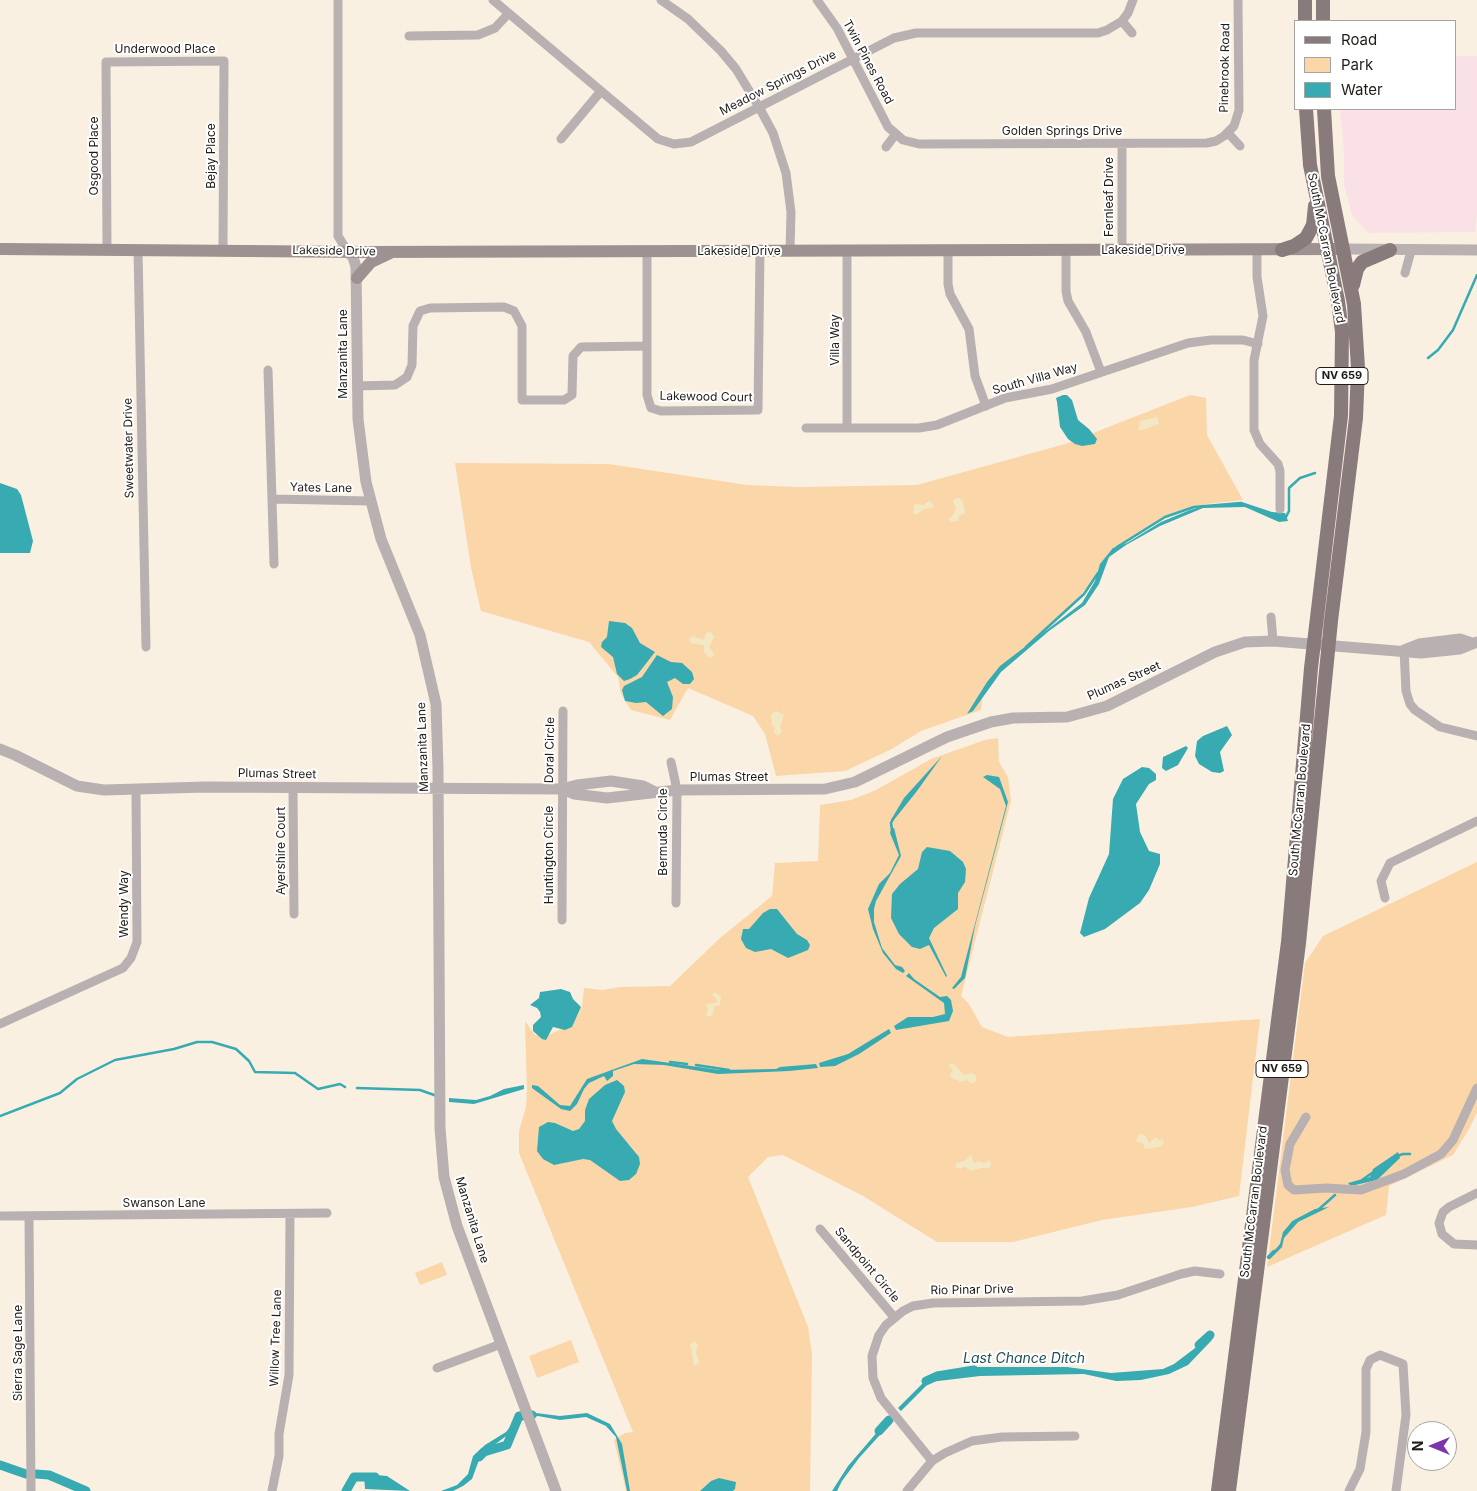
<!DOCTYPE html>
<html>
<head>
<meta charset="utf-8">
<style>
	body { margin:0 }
	#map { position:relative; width:1477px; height:1491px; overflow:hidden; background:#faf0e2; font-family:Inter,sans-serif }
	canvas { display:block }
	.legend { position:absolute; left:1294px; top:20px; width:162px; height:90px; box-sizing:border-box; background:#fff; border:1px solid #a6a4a2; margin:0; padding:6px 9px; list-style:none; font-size:15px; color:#201c17 }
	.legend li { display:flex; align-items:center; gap:10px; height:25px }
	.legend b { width:25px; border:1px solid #a6a4a2 }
	.north { position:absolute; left:1407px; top:1421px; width:50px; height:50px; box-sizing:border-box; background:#fff; border:1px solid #a6a4a2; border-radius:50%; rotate:270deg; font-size:14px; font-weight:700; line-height:20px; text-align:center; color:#201c17 }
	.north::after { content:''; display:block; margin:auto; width:18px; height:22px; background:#7b37aa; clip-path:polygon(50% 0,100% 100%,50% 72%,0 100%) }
</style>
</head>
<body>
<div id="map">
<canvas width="1477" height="1491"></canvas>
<ul class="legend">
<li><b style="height:6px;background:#897b7b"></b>Road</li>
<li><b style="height:14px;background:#fad6a8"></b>Park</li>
<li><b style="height:14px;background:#37aab2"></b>Water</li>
</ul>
<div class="north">N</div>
</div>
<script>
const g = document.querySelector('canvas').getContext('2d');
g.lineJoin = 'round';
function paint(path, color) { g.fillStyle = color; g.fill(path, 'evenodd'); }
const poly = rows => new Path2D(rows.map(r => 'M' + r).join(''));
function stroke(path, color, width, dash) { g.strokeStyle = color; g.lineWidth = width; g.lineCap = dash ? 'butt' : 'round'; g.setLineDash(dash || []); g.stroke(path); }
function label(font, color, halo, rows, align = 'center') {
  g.font = font + ' Inter,sans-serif'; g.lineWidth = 4; g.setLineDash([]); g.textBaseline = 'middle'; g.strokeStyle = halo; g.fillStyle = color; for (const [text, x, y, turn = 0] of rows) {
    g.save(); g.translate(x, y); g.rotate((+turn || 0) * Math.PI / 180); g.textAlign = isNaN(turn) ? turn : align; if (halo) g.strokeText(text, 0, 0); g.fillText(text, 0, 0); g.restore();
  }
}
paint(poly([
	[1456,56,1477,56,1477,216,1475,232,1368,233,1352,215,1344,184,1344,152,1340,109,1456,109]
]), '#fae0e7');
paint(poly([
	[1190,395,1206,398,1207,435,1243,500,1207,504,1164,518,1129,541,1101,564,1093,581,1067,610,996,673,983,691,981,710,921,731,890,750,845,771,776,776,765,734,753,716,688,688,670,720,631,710,621,694,618,677,589,642,481,611,471,568,455,463,609,464,747,485,798,487,917,485,1065,444],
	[998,738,999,762,1008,777,1011,801,961,996,969,1004,982,1027,1008,1037,1260,1019,1239,1196,1192,1207,1102,1220,1013,1242,937,1242,863,1196,783,1155,768,1157,748,1177,808,1327,812,1354,810,1491,626,1491,614,1440,625,1433,633,1432,519,1153,519,1131,526,1107,527,1091,525,1021,535,1035,546,1036,573,1024,582,1007,584,988,603,990,620,987,670,986,720,938,772,896,775,863,818,861,820,805,851,800,876,790,931,759,985,740],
	[1477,862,1477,1113,1469,1129,1453,1155,1389,1186,1386,1215,1267,1267,1305,963,1323,936],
	[442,1262,447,1275,420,1285,415,1273],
	[571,1340,579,1362,537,1378,529,1356]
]), '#fad6a8');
paint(poly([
	[1157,417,1159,424,1142,430,1138,430,1140,421],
	[959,498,963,501,965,513,959,516,958,521,951,522,948,519,954,514,956,506,953,503,954,499],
	[929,501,933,504,933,508,925,509,915,515,913,513,914,504,923,505],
	[711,632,714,637,709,647,715,655,709,658,704,652,704,645,690,643,689,639,692,636,704,640,706,633],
	[776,711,784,715,780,727,782,732,778,736,774,733,775,728,772,725,771,714],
	[714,992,721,996,720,1005,714,1007,713,1015,709,1017,706,1015,708,1010,706,1004,717,1003,717,1000,712,995],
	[953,1063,964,1075,971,1073,976,1075,976,1081,971,1084,967,1080,961,1082,952,1078,950,1075,953,1070,948,1065],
	[1142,1134,1145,1135,1149,1143,1155,1137,1159,1140,1162,1139,1164,1143,1160,1147,1145,1149,1143,1144,1136,1141,1138,1135],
	[971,1155,974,1163,979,1161,984,1163,989,1160,992,1164,989,1168,981,1168,971,1171,965,1167,960,1169,955,1167,956,1163,964,1161],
	[695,1341,698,1345,696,1353,700,1362,694,1366,690,1344]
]), '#f2e8c3');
paint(poly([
	[1063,395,1067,395,1072,400,1078,420,1089,429,1097,439,1095,444,1082,446,1075,444,1068,439,1060,427,1057,402,1056,398],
	[0,483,17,489,21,495,33,541,30,553,0,553],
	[1242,502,1272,512,1285,513,1288,521,1279,522,1245,507,1203,508,1160,526,1126,545,1109,557,1099,584,1085,605,1049,631,1001,672,973,711,967,714,987,682,1000,666,1082,603,1095,581,1100,564,1113,548,1127,543,1161,522,1190,510,1203,506],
	[609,621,625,623,632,628,640,643,655,652,637,675,630,679,624,681,617,674,613,657,601,647,602,642,607,637],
	[657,655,671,662,682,663,692,672,694,679,690,684,683,684,675,678,667,682,673,697,672,709,663,716,646,702,636,703,625,701,622,690,624,686,642,677],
	[1227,726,1232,735,1220,752,1224,771,1220,773,1212,772,1199,764,1195,756,1197,741,1203,736],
	[1186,746,1188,748,1178,765,1166,771,1162,768,1163,757],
	[942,756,917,791,893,821,891,820,904,798],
	[1142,767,1149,768,1156,774,1156,780,1149,784,1136,804,1140,832,1149,851,1160,854,1160,864,1149,890,1140,903,1105,929,1084,937,1080,933,1089,898,1109,854,1113,799,1123,779],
	[987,775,999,777,1008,802,975,926,965,978,954,989,952,988,961,977,1006,806,1000,789,983,777],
	[894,828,901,856,876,901,874,909,874,922,882,948,895,965,902,967,905,971,903,973,896,969,883,953,873,929,868,909,879,884,890,873,899,855,890,833,891,829],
	[927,847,950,851,963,862,966,869,965,882,958,893,958,909,934,928,929,938,947,976,946,977,929,945,920,949,912,947,899,934,891,918,892,894,900,884,918,869,922,852],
	[770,909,777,909,797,934,807,940,810,945,808,950,788,958,771,949,755,952,746,948,741,939,743,929,749,929,763,913],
	[909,973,914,979,940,997,947,996,951,1000,953,1011,949,1021,896,1030,894,1026,908,1017,933,1017,945,1014,944,1003,906,976],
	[561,989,570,992,573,999,581,1007,572,1027,565,1030,553,1027,546,1040,542,1039,533,1031,533,1025,541,1017,540,1012,537,1008,530,1005,539,998,540,992],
	[889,1029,891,1033,859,1054,835,1066,820,1067,819,1063,848,1054],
	[642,1059,719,1070,776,1069,780,1067,816,1064,818,1068,789,1071,718,1074,664,1065,634,1064,613,1071,613,1076,607,1081,604,1076,589,1083,584,1089,577,1104,570,1111,561,1109,532,1088,532,1085,538,1086,560,1105,570,1106,587,1079],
	[617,1080,624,1086,625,1092,612,1121,616,1129,639,1157,640,1164,636,1174,629,1180,620,1181,590,1160,583,1159,554,1165,543,1159,537,1151,539,1127,548,1122,555,1123,573,1131,579,1129,585,1121,585,1110,589,1099,605,1085],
	[524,1085,524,1089,474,1104,449,1102,449,1098,476,1100,490,1096,504,1089],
	[1398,1152,1400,1158,1377,1180,1351,1186,1348,1183,1370,1177,1373,1169],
	[1329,1207,1298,1222,1284,1238,1282,1247,1270,1259,1267,1259,1280,1244,1283,1232,1294,1220,1315,1209],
	[1211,1336,1213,1338,1211,1341,1188,1365,1169,1374,1141,1380,1116,1381,1084,1374,980,1376,930,1382,901,1411,898,1408,928,1378,962,1372,968,1367,1067,1367,1111,1373,1163,1369,1174,1364],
	[536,1413,560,1416,587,1413,610,1424,622,1444,630,1491,627,1491,616,1437,606,1426,586,1417,560,1420,538,1416,520,1421,513,1431,490,1448,479,1460,472,1479,463,1486,453,1491,441,1491,457,1485,468,1474,473,1456,485,1445,506,1432,518,1417],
	[885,1423,888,1426,859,1458,842,1481,837,1491,832,1491,848,1466],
	[364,1474,387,1476,410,1491,365,1489],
	[719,1478,736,1482,735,1489,733,1491,700,1491,711,1481]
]), '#37aab2');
stroke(poly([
	[1428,358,1438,350,1453,330,1477,275],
	[1285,519,1289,511,1289,488,1300,478,1315,473],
	[1117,547,1165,517,1194,507,1241,503],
	[1026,647,1084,594,1098,573],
	[892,830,891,823,893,819],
	[670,1062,687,1064],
	[696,1065,729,1070],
	[357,1088,420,1090,437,1096],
	[0,1116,60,1093,77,1079,115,1060,174,1049,197,1042,212,1042,236,1049,249,1061,255,1072,295,1073,318,1089,340,1084,345,1087],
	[1397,1156,1403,1154,1410,1154],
	[1362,1180,1372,1173],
	[1318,1210,1335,1195],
	[1286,1231,1293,1222],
	[1268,1257,1274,1251]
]), '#37aab2', 2.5);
stroke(poly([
	[1199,1345,1210,1335],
	[926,1381,937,1376,974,1370],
	[879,1431,889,1420],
	[479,1457,484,1452,507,1445,519,1416,532,1415],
	[0,1465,26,1474],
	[36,1474,49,1475,86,1491],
	[346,1491,354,1477,375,1477]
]), '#37aab2', 9);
stroke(poly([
	[338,0,338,236,348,252],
	[493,0,658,139,674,144,691,142,894,38,916,33,1098,33,1107,30,1122,21,1128,13,1133,0],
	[661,0,688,19,721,51,736,69,759,107,773,133,786,173,791,212,790,251],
	[817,0,837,28,888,127,903,140,919,144,1207,143,1216,141,1224,136,1234,126,1239,110,1238,0],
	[1122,21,1132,33],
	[409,36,478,35,495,28,508,14],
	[1228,133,1240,146],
	[561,139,601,91],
	[886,147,895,135],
	[107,250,106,62,224,61,223,251],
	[138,250,146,647],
	[1257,250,1257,277,1263,316,1254,360,1254,430,1260,444,1278,464,1280,471,1280,509],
	[847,251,847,428],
	[948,251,948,284,950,294,969,329,975,376,986,406],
	[1066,251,1066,291,1068,301,1086,332,1101,372],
	[1122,251,1122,144],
	[647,252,647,395,651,408,661,411,758,410,760,251],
	[1405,273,1411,251],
	[268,370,274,564],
	[357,386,395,385,407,377,412,365,413,326,420,311,430,308,504,307,514,311,522,326,522,400,564,400,572,395,573,356,581,347,646,346],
	[806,428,919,428,937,425,1005,398,1052,389,1188,343,1211,340,1243,340,1258,344],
	[272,499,370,501],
	[1271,617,1273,641],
	[1404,650,1406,691,1410,704,1415,710,1440,727,1477,736],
	[671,762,677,790,676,903],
	[293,788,294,914],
	[1385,898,1381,881,1390,863,1477,821],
	[562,920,563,711],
	[0,1024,123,968,131,958,137,942,136,791],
	[1306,1117,1290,1144,1285,1170,1288,1185,1294,1190,1326,1188,1361,1190,1404,1174,1441,1154,1453,1140,1477,1088],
	[1477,1193,1449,1207,1443,1212,1439,1223,1442,1234,1454,1244,1477,1245],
	[0,1216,327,1213],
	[29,1216,31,1491],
	[820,1229,894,1317],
	[437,1368,501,1344],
	[932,1461,881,1398,873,1378,872,1356,879,1335,886,1325,903,1311,913,1306,933,1303,1082,1301,1118,1295,1181,1274,1195,1271,1220,1274],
	[272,1491,279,1456,279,1434,289,1375,290,1215],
	[907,1491,932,1461,945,1453,972,1441,1002,1437,1075,1436],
	[1349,1491,1360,1469,1366,1432,1366,1369,1370,1360,1380,1355,1403,1364,1406,1415,1396,1491]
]), '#b9b1b1', 9);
stroke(poly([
	[1343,249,1477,250],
	[348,252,353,257,356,267,358,419,366,482,381,539,420,635,436,704,438,769,440,1128,444,1177,457,1226,556,1491],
	[1404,650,1419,644,1460,639,1472,643],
	[0,749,15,755,77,786,104,790,205,787,562,789,577,785,611,781,643,786,653,791],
	[562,789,574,794,607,798,677,790,825,789,855,782,947,737,991,722,1013,718,1067,717,1107,706,1215,652,1245,642,1273,641,1421,653,1460,649,1477,642]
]), '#b9b1b1', 11);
stroke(poly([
	[0,249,368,252,1343,249],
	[357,278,371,262,390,253]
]), '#9d9191', 12);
stroke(poly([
	[1305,0,1305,21],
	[1323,0,1323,21],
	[1282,250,1294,246,1306,238,1313,225,1315,206],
	[1353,285,1357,269,1362,262,1390,250],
	[1218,1491,1288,942,1311,668,1341,416,1342,332,1338,301,1310,165,1306,109],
	[1229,1491,1299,943,1331,621,1356,418,1358,368,1354,304,1328,176,1324,109]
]), '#897b7b', 14);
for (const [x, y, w] of [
	[1342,376,52],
	[1282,1069,52]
]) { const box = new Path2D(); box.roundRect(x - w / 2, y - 8.5, w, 17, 4); g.fillStyle = '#fff'; g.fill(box); stroke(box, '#201c17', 1); }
label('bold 11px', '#201c17', null, [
	["NV 659",1342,376],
	["NV 659",1282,1069]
]);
label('12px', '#201c17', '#fff', [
	["Underwood Place",165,49],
	["Twin Pines Road",868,62,62],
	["Pinebrook Road",1225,68,-89],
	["Meadow Springs Drive",778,83,-27],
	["Golden Springs Drive",1062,131],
	["Osgood Place",94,156,-90],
	["Bejay Place",211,156,-90],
	["Fernleaf Drive",1109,197,-90],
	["South McCarran Boulevard",1326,248,79],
	["Lakeside Drive",1143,250],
	["Lakeside Drive",334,251,1],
	["Lakeside Drive",739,251],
	["Villa Way",835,340,-90],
	["Manzanita Lane",343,354,-90],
	["South Villa Way",1035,379,-16],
	["Lakewood Court",706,397,1],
	["Sweetwater Drive",129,448,-91],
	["Yates Lane",321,488,1],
	["Plumas Street",1124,681,-24],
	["Manzanita Lane",423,747,-92],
	["Doral Circle",550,750,-89],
	["Plumas Street",277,774,1],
	["Plumas Street",729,777],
	["South McCarran Boulevard",1300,800,-85],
	["Bermuda Circle",663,832,-90],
	["Ayershire Court",281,851,-90],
	["Huntington Circle",549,855,-90],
	["Wendy Way",124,904,-90],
	["South McCarran Boulevard",1254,1202,-83],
	["Swanson Lane",164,1203],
	["Manzanita Lane",472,1220,73],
	["Sandpoint Circle",867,1265,50],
	["Rio Pinar Drive",972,1290,-1],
	["Willow Tree Lane",276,1338,-88],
	["Sierra Sage Lane",18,1353,-90]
]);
label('italic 14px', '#235357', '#fff', [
	["Last Chance Ditch",1024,1359]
]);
</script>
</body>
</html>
